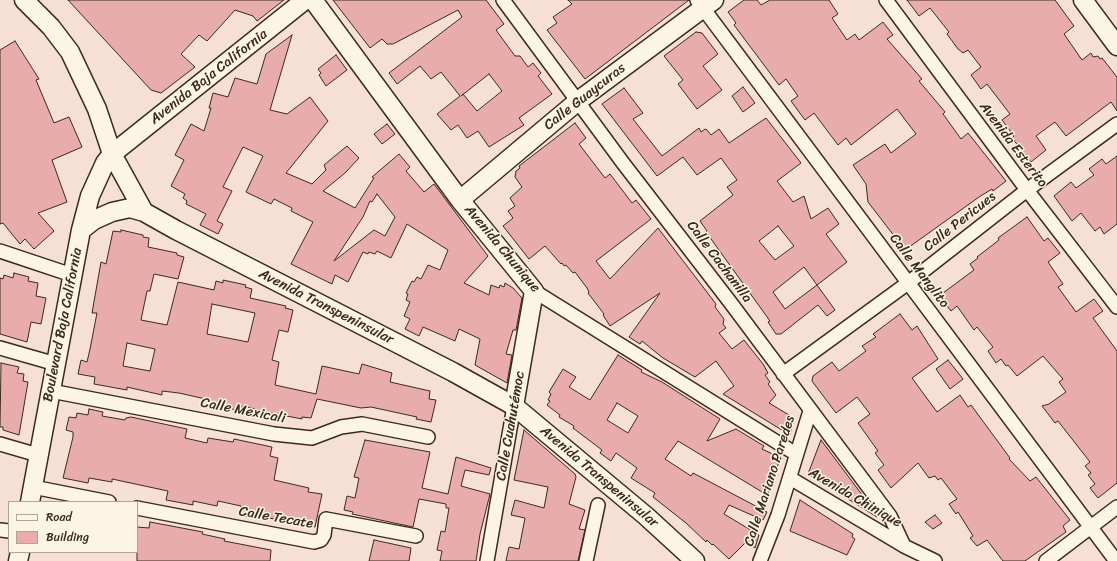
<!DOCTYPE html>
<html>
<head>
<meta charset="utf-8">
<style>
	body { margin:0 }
	#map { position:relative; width:1117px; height:561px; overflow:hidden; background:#f6dfd4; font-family:Sriracha,sans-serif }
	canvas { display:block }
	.legend { position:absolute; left:8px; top:501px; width:130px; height:52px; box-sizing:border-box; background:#fcf5e5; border:1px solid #afa495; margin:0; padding:5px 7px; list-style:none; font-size:12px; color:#3b2a1e }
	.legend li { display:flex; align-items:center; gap:8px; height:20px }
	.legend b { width:20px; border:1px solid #afa495 }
</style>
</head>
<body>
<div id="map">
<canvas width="1117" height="561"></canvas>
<ul class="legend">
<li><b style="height:5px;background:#fcf5e5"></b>Road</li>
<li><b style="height:11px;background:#e8adab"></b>Building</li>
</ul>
</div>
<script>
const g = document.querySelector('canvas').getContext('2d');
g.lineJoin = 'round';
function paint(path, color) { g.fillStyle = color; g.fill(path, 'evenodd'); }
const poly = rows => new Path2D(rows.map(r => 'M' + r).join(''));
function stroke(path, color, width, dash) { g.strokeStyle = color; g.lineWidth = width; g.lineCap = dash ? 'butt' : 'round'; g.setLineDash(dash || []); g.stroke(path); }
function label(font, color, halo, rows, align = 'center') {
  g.font = font + ' Sriracha,sans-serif'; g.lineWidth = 3; g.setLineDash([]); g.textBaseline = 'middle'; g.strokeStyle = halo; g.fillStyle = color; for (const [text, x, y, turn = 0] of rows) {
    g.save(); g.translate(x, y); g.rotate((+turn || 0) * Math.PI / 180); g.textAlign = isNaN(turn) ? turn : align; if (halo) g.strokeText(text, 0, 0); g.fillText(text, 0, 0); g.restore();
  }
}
const building = poly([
	[68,0,284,0,257,21,253,16,235,10,207,41,199,35,181,54,195,67,161,93,151,90,68,0],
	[333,0,486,0,504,24,496,30,515,56,520,56,528,67,533,63,541,73,538,76,552,94,519,118,524,125,489,147,478,131,467,138,458,125,451,130,437,114,460,96,441,72,431,79,420,66,397,84,389,73,462,17,458,10,393,44,387,44,382,39,370,48,333,0],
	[489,74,502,91,477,111,463,94,461,96,489,74],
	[568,0,689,0,585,79,547,30,557,23,553,17,572,4,568,0],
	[744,0,757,0,761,5,770,0,829,0,838,14,832,18,847,40,855,34,859,40,883,22,893,35,887,39,922,79,919,81,945,112,943,114,961,139,968,133,1006,181,993,191,992,189,979,197,905,250,868,202,866,184,853,165,885,144,891,153,916,134,897,109,851,145,846,138,838,145,814,113,805,120,791,101,798,96,786,79,779,85,734,25,736,23,728,12,744,0],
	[907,0,1055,0,1074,26,1064,34,1082,60,1091,53,1093,57,1098,56,1100,59,1102,58,1117,77,1117,111,1111,102,1066,136,1055,122,1036,136,1046,150,1031,162,1012,138,1014,136,1002,120,1010,114,987,84,981,89,971,75,981,67,968,50,963,53,958,49,947,34,949,32,930,8,919,16,907,0],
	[696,32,702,33,718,54,703,66,722,90,697,109,678,84,683,80,664,56,696,32],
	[292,35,270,110,287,114,310,97,328,121,286,173,312,184,326,170,324,165,347,146,359,158,345,173,323,191,355,208,374,178,372,177,399,154,410,167,406,171,424,192,434,184,488,256,464,283,489,295,491,285,499,288,500,285,504,287,505,283,513,288,522,298,516,330,513,330,506,354,512,355,507,383,475,365,480,339,459,329,455,341,423,327,419,336,405,329,410,319,404,316,410,302,406,300,408,294,406,293,412,281,414,282,417,277,421,279,428,265,440,270,448,250,407,224,391,258,377,251,375,254,369,252,368,254,363,252,348,282,335,275,332,284,291,264,313,222,291,211,292,208,274,199,271,204,246,192,263,156,243,147,223,187,232,191,217,221,223,224,218,234,200,225,206,214,186,204,187,201,183,198,185,194,171,186,184,160,175,155,191,124,204,131,211,108,209,108,213,93,228,97,235,78,257,84,266,54,292,35],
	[377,194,395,217,385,236,374,230,334,261,363,217,370,201,372,202,377,194],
	[15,41,39,79,36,80,54,123,69,117,82,147,52,160,67,202,38,213,54,231,34,249,25,239,20,244,3,223,0,224,0,50,15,41],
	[336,55,347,70,326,86,319,75,321,73,318,69,336,55],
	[743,87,755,103,743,112,732,96,743,87],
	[624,88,643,113,633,119,662,156,699,128,701,132,705,129,707,130,711,135,719,129,729,143,766,118,801,163,777,181,793,202,804,196,811,219,828,208,839,224,826,234,847,262,817,285,804,267,773,292,785,309,817,285,835,310,827,316,818,305,781,334,776,334,768,322,770,321,706,232,707,231,700,221,733,195,727,187,737,180,721,158,697,175,683,157,657,176,602,104,624,88],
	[778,226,794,246,775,260,759,241,778,226],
	[575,123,586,138,579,144,605,178,610,174,632,203,636,200,651,219,596,261,610,279,658,228,716,304,715,307,724,319,723,324,726,328,719,333,732,349,744,340,763,364,768,373,765,375,770,382,768,384,776,395,769,403,794,418,790,435,723,394,734,386,716,361,695,377,663,358,642,341,640,344,629,337,660,293,610,326,603,315,604,314,588,293,589,292,587,288,575,272,573,273,566,265,564,266,562,263,561,264,545,246,529,259,503,226,513,218,508,211,515,206,510,198,522,187,515,177,516,171,520,168,519,166,575,123],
	[387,124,395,134,382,144,374,134,387,124],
	[1117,156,1117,224,1104,234,1100,227,1095,231,1081,213,1072,221,1054,196,1071,182,1076,188,1094,175,1089,169,1102,159,1106,164,1117,156],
	[1027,217,1044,241,1048,238,1060,253,1048,262,1063,284,1058,287,1076,312,1094,299,1103,311,1093,318,1117,351,1117,483,1098,498,1090,488,1095,484,1088,475,1091,473,1085,466,1090,462,1058,421,1055,423,1042,406,1049,404,1066,392,1059,382,1063,379,1056,371,1043,356,1017,376,1008,365,1006,366,1001,359,996,363,988,351,993,347,977,327,974,330,957,306,951,311,939,296,974,270,970,264,978,258,977,257,999,240,998,238,1027,217],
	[121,230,143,235,143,237,149,238,148,247,177,253,177,255,184,257,178,279,154,274,150,291,147,291,141,320,167,325,178,282,214,290,216,281,223,283,223,280,246,285,245,287,252,289,250,298,286,306,285,308,293,310,288,332,279,330,272,360,279,362,275,385,316,394,322,366,359,374,362,364,392,373,390,382,430,391,429,399,436,400,431,422,416,419,417,417,371,407,361,408,317,399,311,418,302,417,302,419,271,413,242,406,240,411,228,408,227,411,208,407,210,400,179,393,162,391,162,395,127,387,127,390,94,384,95,377,78,374,81,360,87,362,90,349,97,313,92,313,101,262,106,264,113,231,121,232,121,230],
	[212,304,255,313,248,342,207,334,212,304],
	[127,343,155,349,150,371,123,366,127,343],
	[14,273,29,277,28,281,38,283,36,296,46,298,41,324,31,322,27,342,0,334,0,278,3,279,4,275,13,278,14,273],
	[900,314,912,330,917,326,938,359,912,378,937,412,960,395,968,407,971,405,1010,458,1009,459,1030,481,1036,477,1070,520,1063,526,1066,532,1025,561,1003,561,987,540,977,546,970,538,973,536,958,512,956,514,949,504,957,499,941,478,938,480,935,476,929,478,918,463,891,488,878,470,884,465,875,453,878,451,858,423,870,414,857,397,836,413,812,381,813,376,832,362,839,371,866,351,862,346,876,337,873,334,900,314],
	[618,355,642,370,641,372,662,382,720,419,707,441,736,429,764,446,762,449,781,458,774,474,773,485,767,495,678,441,665,459,691,476,693,473,767,512,763,520,729,505,724,514,759,535,755,548,746,542,729,559,713,544,712,545,707,540,706,542,686,523,653,497,655,493,631,478,637,468,616,453,611,461,600,453,602,450,573,428,574,426,559,417,560,415,547,405,550,401,548,400,551,394,549,392,563,369,576,377,569,387,590,400,618,355],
	[617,403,638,416,628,433,607,420,617,403],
	[948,360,963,379,950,389,936,369,948,360],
	[1,363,19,367,17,373,24,374,23,381,28,382,19,435,3,430,3,427,0,427,1,363],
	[89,409,103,412,102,416,125,420,126,418,131,417,187,429,185,438,207,443,208,438,233,442,234,439,272,447,270,456,278,458,274,480,309,488,308,492,322,494,315,527,254,515,253,518,240,515,241,506,218,501,217,506,193,501,193,505,166,500,168,491,112,479,112,482,89,478,88,483,63,478,73,437,73,432,66,430,69,417,76,418,77,413,88,415,89,409],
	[524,430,575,474,576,477,569,504,585,510,579,529,585,530,578,561,506,561,509,547,519,549,525,518,511,515,515,500,544,508,548,487,514,480,524,430],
	[365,440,430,452,422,488,448,494,456,457,491,468,489,475,465,470,461,486,490,494,480,534,476,561,440,561,442,551,437,550,441,531,445,532,449,508,446,508,446,504,419,499,413,527,352,514,353,512,344,510,347,496,355,498,359,478,354,477,365,440],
	[821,440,878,516,877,517,808,474,821,440],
	[800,500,853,534,852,537,855,539,847,555,790,531,800,500],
	[935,515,942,523,933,529,925,522,935,515],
	[150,522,203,532,202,534,225,539,224,541,271,550,270,561,137,561,137,527,149,528,150,522],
	[374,540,411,548,409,561,369,561,374,540]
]);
paint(building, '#e8adab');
stroke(building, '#3b2a1e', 1);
const street = poly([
	[503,0,623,163,730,302,890,516,904,546],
	[697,0,1116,561],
	[886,0,1027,190,1117,307],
	[0,251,72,275],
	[534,291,796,454],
	[0,348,56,364],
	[783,374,908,283,1027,190,1117,124],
	[51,391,274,434,312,438,341,427,362,424,428,437],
	[0,444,38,455],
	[790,478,904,546,935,561],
	[33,487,109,502],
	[137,508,314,542,321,540,324,535,326,519,416,536],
	[0,530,9,531],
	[487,561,514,406],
	[586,561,598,505],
	[760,561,778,515,810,411],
	[1046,561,1117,507]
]);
const secondary = poly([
	[24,0,51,27,70,52,97,109,112,154,144,212,176,230,453,372,514,406,646,516,695,561],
	[313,0,460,200,534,291,514,406],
	[1083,0,1117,46],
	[460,200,578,101,714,0],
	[81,230,94,220,112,212,130,208,144,212],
	[30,502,81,230,90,196,105,163,112,154,305,0],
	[18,561,20,552]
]);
stroke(street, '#3b2a1e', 16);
stroke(secondary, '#3b2a1e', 21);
stroke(street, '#fcf5e5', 13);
stroke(secondary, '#fcf5e5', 18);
label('14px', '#3b2a1e', '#fcf5e5', [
	["Avenida Baja California",209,77,-38],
	["Calle Guaycuras",585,97,-38],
	["Avenida Esterito",1013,145,53],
	["Calle Pericues",960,222,-38],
	["Avenida Chunique",502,249,50],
	["Calle Cachanilla",719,262,53],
	["Calle Manglito",919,271,53],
	["Avenida Transpeninsular",326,307,27],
	["Boulevard Baja California",63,325,-79],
	["Calle Mexicali",243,411,11],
	["Calle Cuahutémoc",511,426,-80],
	["Avenida Transpeninsular",599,477,40],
	["Calle Mariano Paredes",770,481,-72],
	["Avenida Chinique",855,498,30],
	["Calle Tecate",276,518,10]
]);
</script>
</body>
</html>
